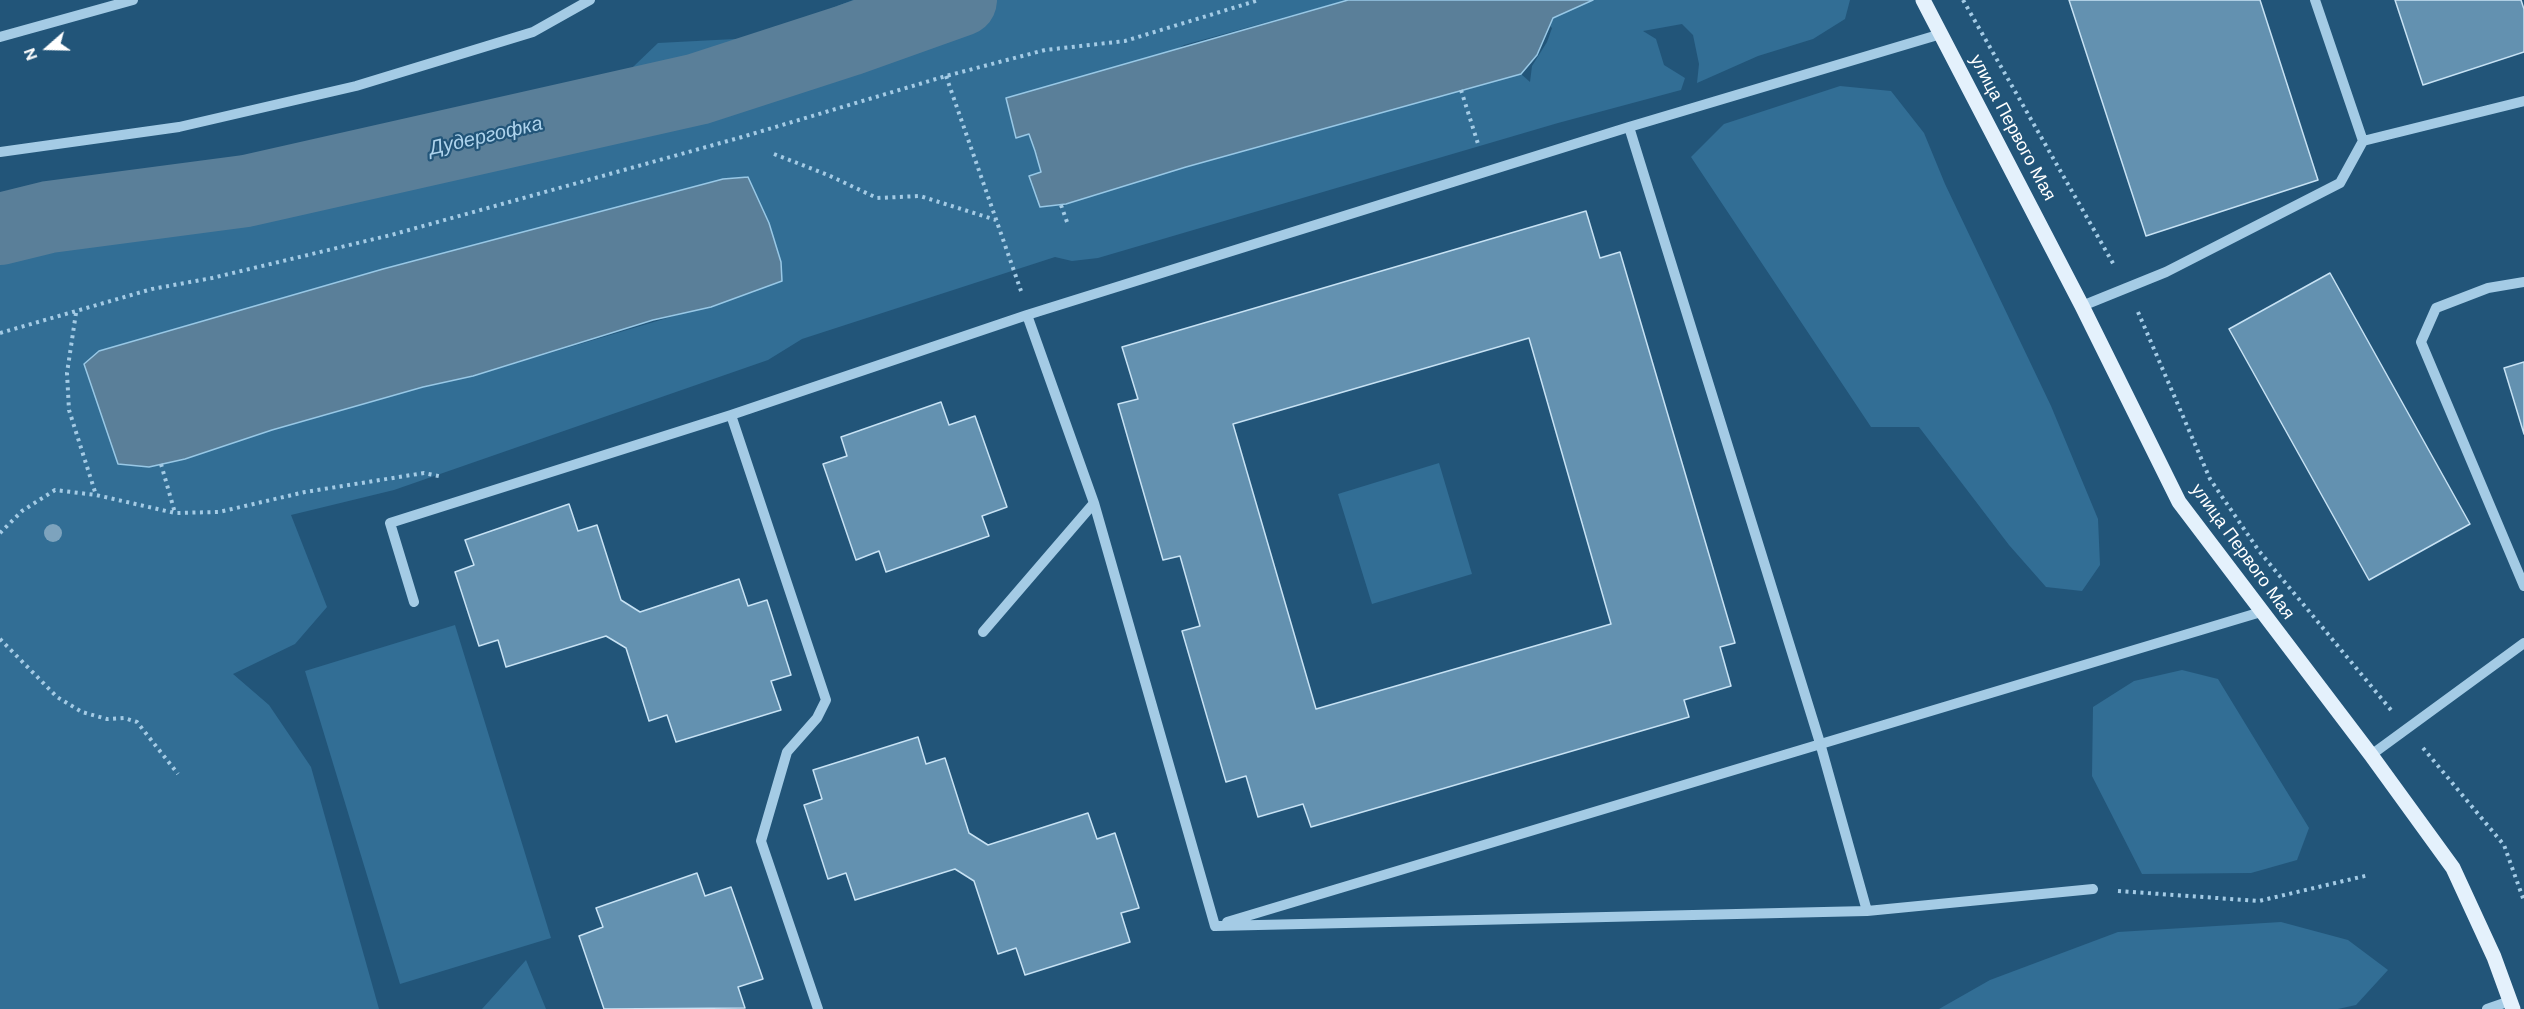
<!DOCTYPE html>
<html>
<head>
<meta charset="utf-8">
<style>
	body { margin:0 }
	#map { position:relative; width:2524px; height:1009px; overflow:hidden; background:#225579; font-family:"DM Sans",sans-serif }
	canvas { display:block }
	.north { position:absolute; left:18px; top:18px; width:60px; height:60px; -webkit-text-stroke:4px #225579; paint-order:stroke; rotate:250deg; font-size:16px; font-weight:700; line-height:24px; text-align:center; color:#fff }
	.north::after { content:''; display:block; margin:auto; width:21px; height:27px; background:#fff; clip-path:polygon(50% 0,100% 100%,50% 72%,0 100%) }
</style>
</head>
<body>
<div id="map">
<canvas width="2524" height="1009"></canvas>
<div class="north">N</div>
</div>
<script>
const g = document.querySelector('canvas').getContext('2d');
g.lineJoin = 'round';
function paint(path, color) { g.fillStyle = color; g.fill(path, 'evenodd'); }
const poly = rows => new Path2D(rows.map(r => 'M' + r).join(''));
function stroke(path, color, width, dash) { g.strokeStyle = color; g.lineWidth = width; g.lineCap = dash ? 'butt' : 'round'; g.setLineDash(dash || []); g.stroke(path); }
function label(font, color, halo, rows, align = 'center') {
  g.font = font + ' "DM Sans",sans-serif'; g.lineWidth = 4.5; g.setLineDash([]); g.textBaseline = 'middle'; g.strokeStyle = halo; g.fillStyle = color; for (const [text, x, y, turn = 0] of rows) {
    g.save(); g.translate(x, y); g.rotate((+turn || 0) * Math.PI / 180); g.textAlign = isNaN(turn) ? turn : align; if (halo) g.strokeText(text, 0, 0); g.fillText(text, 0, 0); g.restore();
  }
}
paint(poly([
	[853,0,1348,0,1184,45,1017,138,1029,134,1041,172,1040,206,1061,205,1059,210,1066,204,1186,167,1521,74,1530,82,1532,66,1547,42,1552,28,1522,0,1553,18,1593,0,1850,0,1845,19,1813,39,1758,56,1697,83,1699,64,1693,35,1682,24,1643,31,1656,39,1664,65,1685,78,1681,90,1558,123,1098,258,1072,261,1055,257,802,339,768,360,394,490,291,515,327,607,295,644,233,674,269,705,311,767,379,1009,0,1009,0,214,108,193,127,239,183,219,243,216,458,171,505,150,596,133,639,130,665,122,634,114,610,89,658,43,754,38],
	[748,177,754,292,473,376,423,387,272,430,185,459,99,351,383,269,723,179],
	[1840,86,1891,91,1924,133,1945,184,2051,406,2098,519,2100,565,2082,591,2046,587,2009,545,1919,427,1871,427,1691,157,1724,124],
	[1439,463,1472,574,1372,604,1338,494],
	[455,625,551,938,400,984,305,671],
	[2182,670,2218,679,2309,828,2297,860,2251,873,2142,874,2092,776,2093,707,2134,681],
	[2281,922,2348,940,2388,970,2356,1005,2338,1009,1939,1009,1990,980,2118,932],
	[526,960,546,1009,482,1009]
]), '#326e95');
const water = poly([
	[1348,0,1593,0,1553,18,1537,55,1521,74,1186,167,1066,204,1040,207,1029,176,1041,172,1035,151,1029,134,1016,138,1006,98,1348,0],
	[748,177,769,223,781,262,782,281,711,307,653,320,473,376,423,387,272,430,185,459,149,467,118,464,84,364,99,351,383,269,723,179,748,177]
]);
paint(water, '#5a7f99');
stroke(water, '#98c8e6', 1.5);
stroke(poly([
	[0,229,49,217,246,191,698,89,849,40,961,0]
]), '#5a7f99', 72);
const building = poly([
	[2069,0,2260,0,2318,180,2146,236,2069,0],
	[2395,0,2521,0,2524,9,2524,52,2423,85,2395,0],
	[1586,211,1600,258,1620,252,1735,643,1720,647,1731,686,1684,700,1689,717,1311,827,1303,804,1258,817,1246,776,1226,782,1182,631,1200,626,1180,556,1163,560,1118,404,1138,399,1122,347,1586,211],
	[1529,338,1611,624,1316,709,1233,424,1529,338],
	[2330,273,2470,524,2369,580,2229,329,2330,273],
	[2524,362,2524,434,2504,368,2524,362],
	[941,402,949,425,975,416,1007,507,982,516,989,536,886,572,879,551,856,560,823,464,847,456,841,437,941,402],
	[569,504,578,531,597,525,621,600,640,612,739,579,748,606,767,600,791,675,771,681,781,710,676,742,667,715,649,721,626,648,606,636,506,667,498,640,479,646,455,572,474,565,465,540,569,504],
	[918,737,926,764,945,758,969,833,988,845,1088,813,1097,839,1115,833,1139,908,1121,913,1130,942,1025,975,1016,948,998,954,974,881,955,869,855,900,846,873,828,879,804,805,822,799,813,770,918,737],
	[697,873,705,896,731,887,763,979,738,987,745,1008,604,1009,579,936,603,927,596,908,697,873]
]);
paint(building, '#6391b0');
stroke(building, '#c7e2f4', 1.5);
stroke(poly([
	[1963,0,2114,265],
	[946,76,1021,291],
	[1461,90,1479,147],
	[774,154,828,175,877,198,920,196,996,220],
	[1061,205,1067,222],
	[2138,312,2210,479,2259,551,2391,710],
	[76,313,67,373,69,410,96,495],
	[0,333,152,289,212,278,391,235,742,137,946,76,1045,50,1125,41,1259,0],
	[161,464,175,513],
	[0,533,22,511,55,490,96,495,175,513,219,512,305,492,424,473,443,477],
	[0,639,57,697,82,712,107,719,124,718,137,722,178,774],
	[2423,748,2504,845,2524,901],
	[2118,891,2259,901,2369,875]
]), '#a4cbe5', 4, [3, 4.5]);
stroke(poly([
	[0,37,133,0],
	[1629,127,1820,743,1867,911],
	[2363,141,2524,101],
	[0,152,179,127,356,86,533,32,590,0],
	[2524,282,2488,288,2436,308,2421,342,2524,586],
	[2082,306,2166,272,2340,183,2363,141,2315,0],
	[1027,315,1094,503,1215,926,1867,911,2093,889],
	[731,415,826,700,817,718,787,752,761,841,818,1009],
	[414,602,390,523,731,415,1027,315,1629,127,1941,34],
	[983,632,1094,503],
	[2371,755,2524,643],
	[1227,922,2261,612],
	[2487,1009,2510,1001]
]), '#a4cbe5', 10);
stroke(poly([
	[1923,0,2082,306,2179,502,2371,755,2453,868,2494,957,2513,1009]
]), '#e4f1fc', 15);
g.fillStyle = '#7da3bd';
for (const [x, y] of [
	[53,533]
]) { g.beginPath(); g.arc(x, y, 9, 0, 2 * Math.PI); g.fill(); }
label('18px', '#fff', '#225579', [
	["улица Первого Мая",2012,128,62],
	["улица Первого Мая",2242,552,54]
]);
label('italic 20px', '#afd4ed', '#225579', [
	["Дудергофка",486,137,-13]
]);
</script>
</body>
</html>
